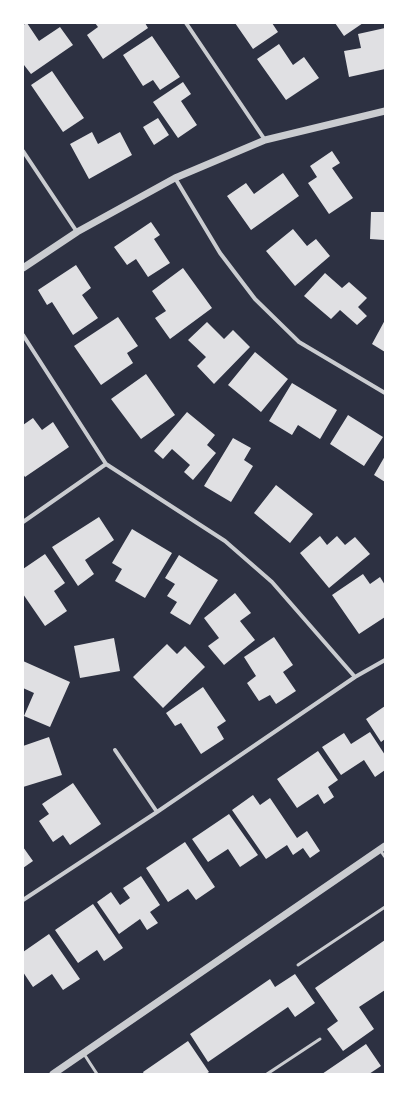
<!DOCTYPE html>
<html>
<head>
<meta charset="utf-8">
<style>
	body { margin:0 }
	#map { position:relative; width:408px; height:1097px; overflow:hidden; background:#2d3142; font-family:Cabin,sans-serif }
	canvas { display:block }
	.frame { position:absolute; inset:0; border:24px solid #fff; pointer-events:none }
</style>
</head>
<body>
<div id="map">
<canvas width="408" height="1097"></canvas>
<div class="frame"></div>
</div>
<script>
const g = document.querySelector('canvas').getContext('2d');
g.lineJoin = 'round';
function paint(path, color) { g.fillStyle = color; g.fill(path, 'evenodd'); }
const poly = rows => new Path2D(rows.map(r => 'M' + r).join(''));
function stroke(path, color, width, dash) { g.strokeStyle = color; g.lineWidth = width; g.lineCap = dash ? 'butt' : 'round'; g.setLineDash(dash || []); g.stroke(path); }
paint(poly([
	[27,23,39,41,60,27,73,45,31,74,24,65,23,66,23,25],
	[95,23,145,23,148,28,103,59,87,35,98,27],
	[235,23,272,23,278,32,253,49],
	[335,23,363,23,344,36],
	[385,28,385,69,349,77,344,51,361,48,358,34],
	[152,36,180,77,160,90,153,80,143,86,123,55],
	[279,44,293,65,304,57,319,78,286,100,257,59],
	[52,71,84,118,63,132,31,85],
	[183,82,191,94,181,101,197,125,178,138,153,102],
	[158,118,169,135,154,145,143,127],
	[92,132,98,144,120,132,132,155,89,179,70,144],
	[332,151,340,163,332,168,353,198,329,214,308,183,317,177,310,166],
	[283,173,299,196,251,230,227,196,246,183,254,194],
	[384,208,385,208,384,240,370,239,371,212,384,212],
	[151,222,160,235,154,239,170,263,148,277,136,259,127,265,114,247],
	[293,229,307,246,316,239,330,256,295,286,266,251],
	[76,265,91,288,82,295,98,318,73,335,52,302,47,305,38,290],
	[183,268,212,308,170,339,155,318,166,311,152,291],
	[325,273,342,288,349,282,367,298,358,307,367,316,357,325,340,310,331,319,304,296],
	[118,317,138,346,127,353,133,363,101,385,74,346],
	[385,320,385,352,372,344],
	[207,322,224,339,233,330,250,347,214,384,197,366,206,357,188,340],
	[255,352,288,379,261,412,228,385],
	[146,374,175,415,141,439,111,399],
	[292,383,337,410,320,439,298,425,292,435,269,421],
	[187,412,215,435,207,445,216,453,193,480,184,472,190,465,172,449,163,459,154,451],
	[348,415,383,437,364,466,330,444],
	[33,418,42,430,53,422,69,447,25,477,23,474,23,425],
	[233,438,251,448,244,460,253,466,231,502,204,486],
	[385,456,385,482,374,475],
	[276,485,313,514,290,543,254,513],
	[99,517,114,540,85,560,94,574,78,586,52,547],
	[132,529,172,553,145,598,115,581,122,569,112,563],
	[320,536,327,545,337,536,345,545,355,537,370,554,329,588,300,553],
	[45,554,65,583,54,591,67,611,45,626,23,594,23,569],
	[179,555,218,580,190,625,170,613,177,602,167,596,175,584,165,578],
	[363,574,370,584,380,577,385,585,385,617,359,634,332,595],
	[235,593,251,613,240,621,255,640,224,665,208,646,219,638,204,618],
	[274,637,293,665,283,672,296,691,276,704,270,695,259,701,247,683,256,676,244,657],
	[114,638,120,671,80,678,74,646],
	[167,644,177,654,185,646,205,667,163,708,133,677],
	[23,661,70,682,50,727,24,716,34,693,23,688],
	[203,687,226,721,217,727,224,739,201,754,181,723,175,726,166,713],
	[385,706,385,739,381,742,366,719],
	[370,732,385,755,385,770,375,777,364,760,341,775,322,747,344,733,351,744],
	[49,737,62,775,23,787,23,746],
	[318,751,338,780,328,787,334,797,324,804,318,794,297,808,277,779],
	[73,783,101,824,70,845,63,835,53,842,39,821,49,814,42,804],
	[253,795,260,805,270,798,297,838,307,831,320,851,310,858,303,848,293,855,287,845,266,859,232,810],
	[229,814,258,855,240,867,228,849,208,862,192,839],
	[185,842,215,887,196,900,188,889,168,902,146,868],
	[23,847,33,861,23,868],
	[141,876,160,905,150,912,158,923,147,930,140,919,119,934,97,902,111,892,120,905,130,898,123,888],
	[93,904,123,948,104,961,97,950,78,963,55,930],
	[49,934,80,979,63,990,52,974,33,987,23,972,23,952],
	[385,940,385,990,359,1007,374,1029,343,1051,327,1029,338,1021,315,988],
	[295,974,315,1003,295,1017,288,1007,208,1062,190,1034,270,979,275,987],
	[188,1041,209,1072,206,1074,144,1074,143,1072],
	[366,1044,381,1066,369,1074,322,1074]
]), '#e0e0e3');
stroke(poly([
	[380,850,385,857],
	[298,965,385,907],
	[84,1054,97,1074],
	[267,1074,320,1039]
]), '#caccd0', 3);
stroke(poly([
	[186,23,265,140],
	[23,151,77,232],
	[175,178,220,253,255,299,299,342,385,393],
	[23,335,106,464,225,541,272,582,355,677],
	[23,522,106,464],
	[115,750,157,812],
	[23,900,157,812,355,677,385,660]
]), '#caccd0', 4);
stroke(poly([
	[23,268,77,232,175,178,265,140,385,111],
	[53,1074,385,846]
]), '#caccd0', 7);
</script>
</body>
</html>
